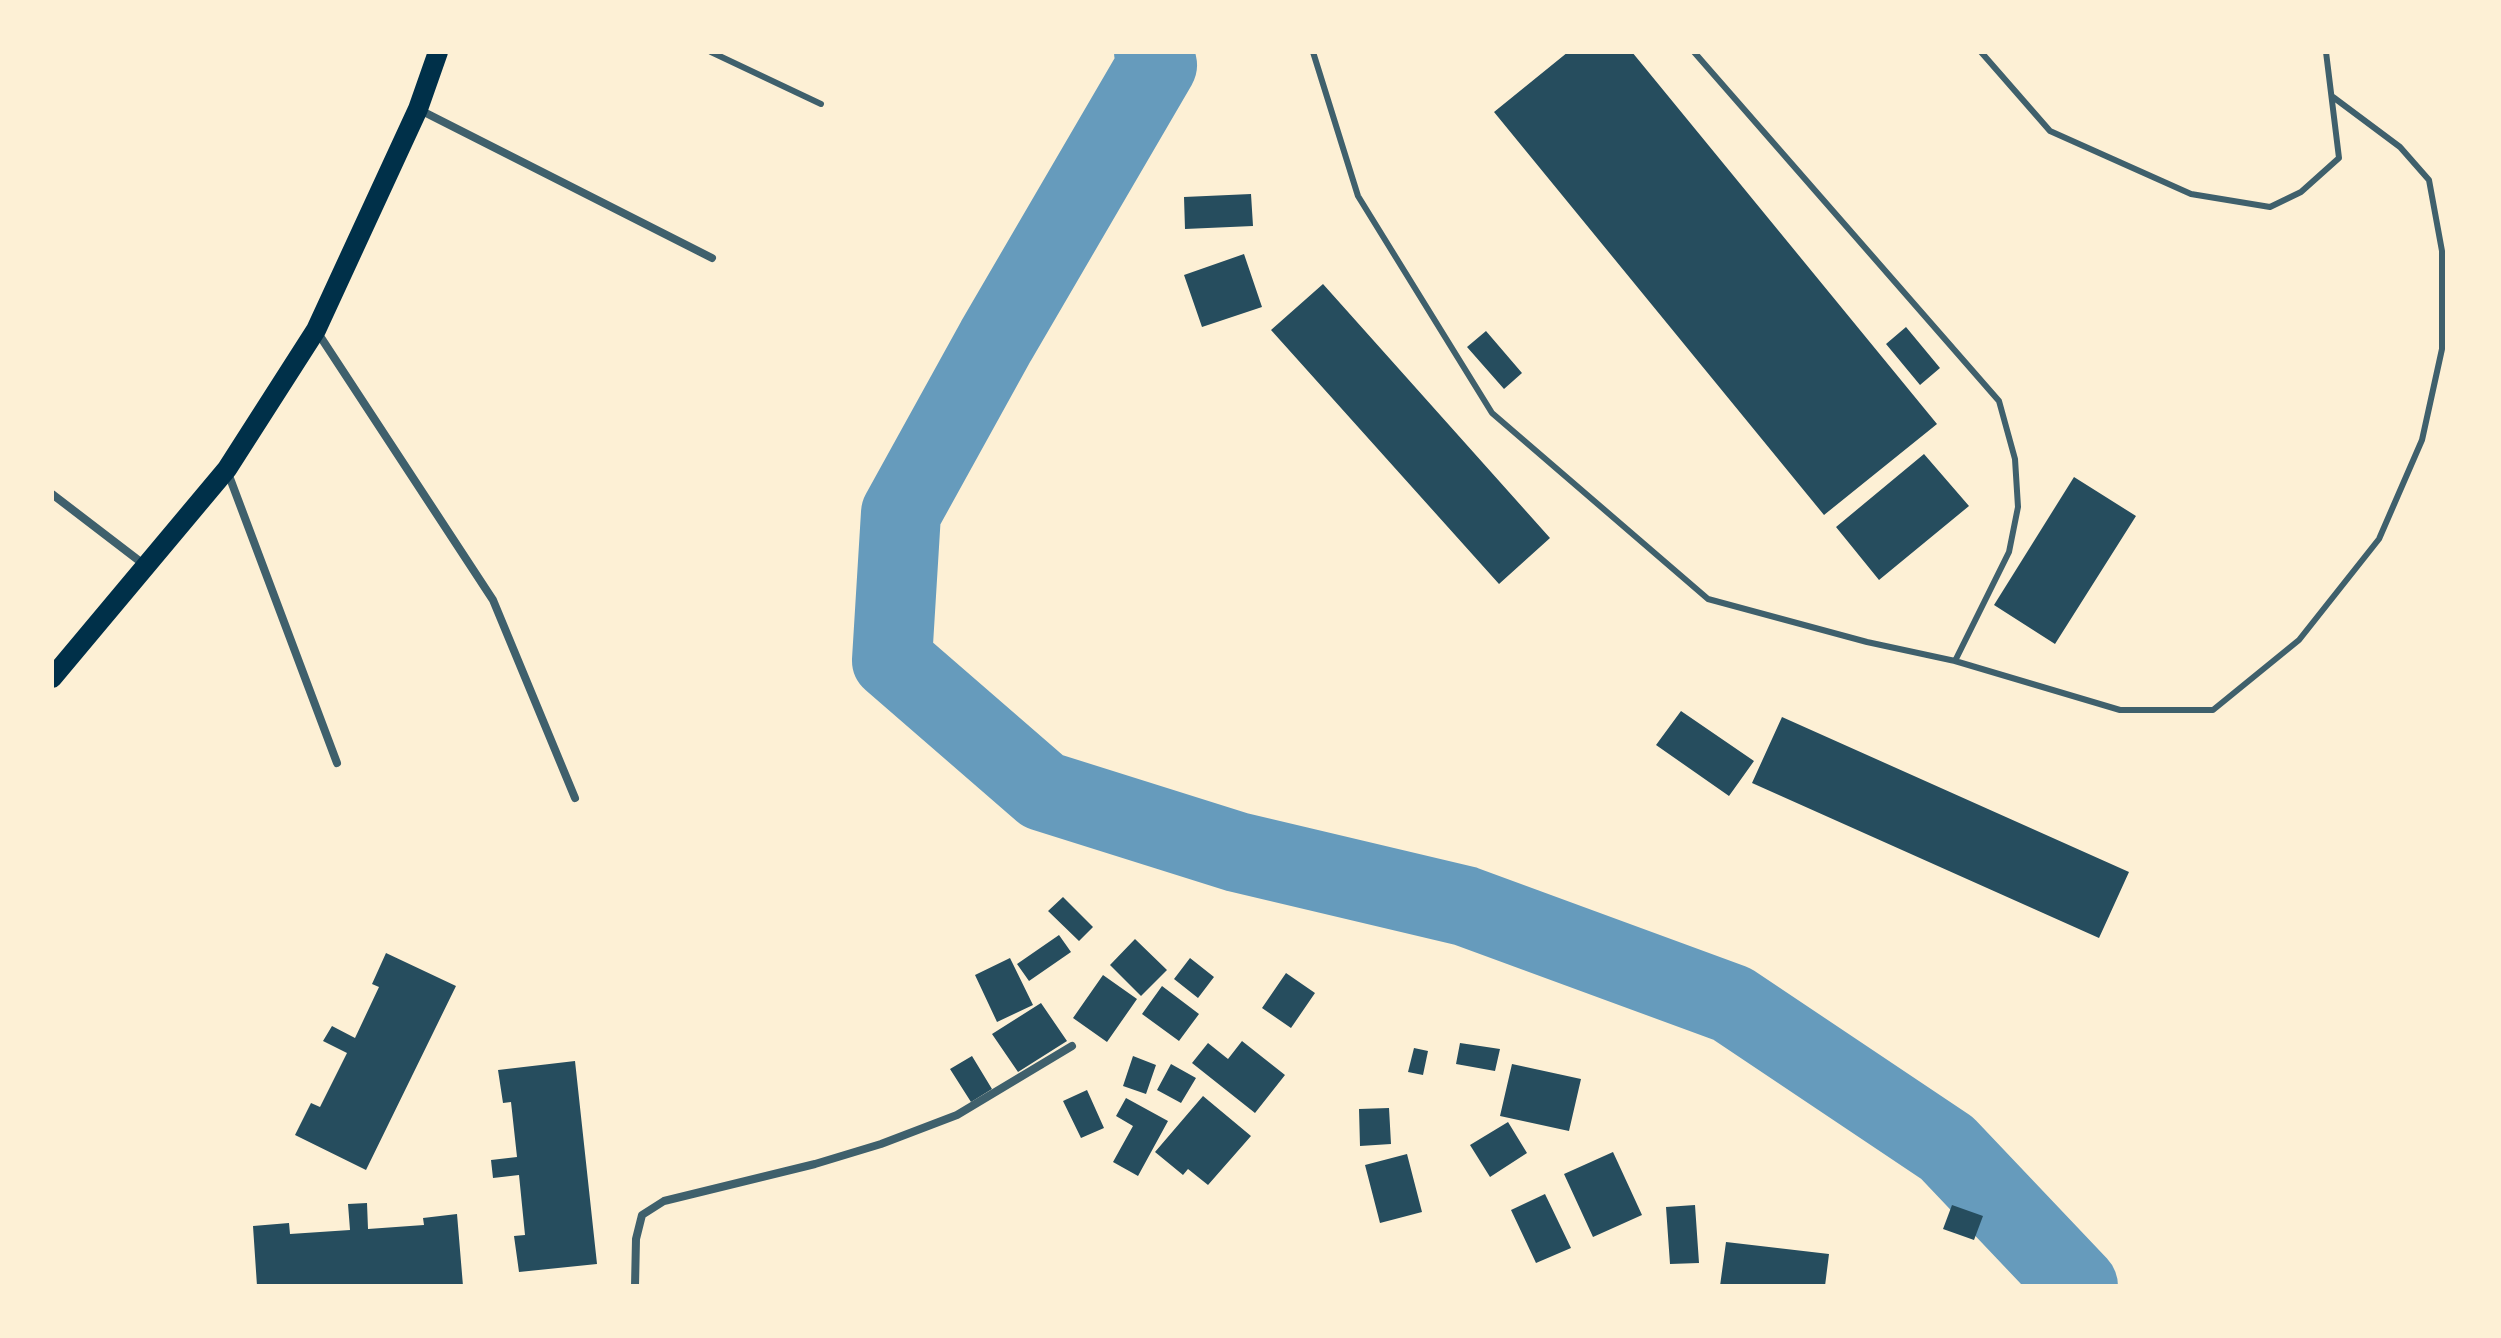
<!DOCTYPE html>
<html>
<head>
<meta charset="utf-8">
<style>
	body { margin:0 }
	#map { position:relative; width:2501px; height:1338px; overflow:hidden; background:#fdf0d5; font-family:"IBM Plex Sans",sans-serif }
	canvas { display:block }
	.frame { position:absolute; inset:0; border:54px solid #fdf0d5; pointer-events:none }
</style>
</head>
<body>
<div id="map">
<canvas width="2501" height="1338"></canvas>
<div class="frame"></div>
</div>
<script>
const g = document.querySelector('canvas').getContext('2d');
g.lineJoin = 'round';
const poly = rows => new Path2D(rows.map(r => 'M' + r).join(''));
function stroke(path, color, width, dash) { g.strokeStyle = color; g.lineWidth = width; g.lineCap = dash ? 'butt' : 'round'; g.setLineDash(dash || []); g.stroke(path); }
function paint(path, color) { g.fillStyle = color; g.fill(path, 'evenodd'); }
stroke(poly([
	[1154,52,1157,65,996,341,901,513,892,660,1043,791,1237,852,1465,906,1732,1004,1947,1148,2078,1286]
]), '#669bbc', 80);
paint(poly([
	[1568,52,1632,52,1937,424,1824,515,1494,112],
	[1251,194,1253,226,1185,229,1184,197],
	[1244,254,1262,307,1202,327,1184,275],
	[1323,284,1550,538,1499,584,1271,330],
	[1906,327,1940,368,1920,385,1886,344],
	[1486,331,1522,373,1504,389,1467,347],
	[1924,454,1969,506,1879,580,1836,527],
	[2074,477,2136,516,2055,644,1994,605],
	[1681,711,1754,761,1729,796,1656,745],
	[1782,717,2129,872,2099,938,1752,783],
	[1063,897,1093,927,1079,941,1048,911],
	[1059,935,1071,952,1029,981,1017,964],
	[1135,939,1167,970,1141,996,1110,965],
	[386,953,456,986,366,1170,295,1135,311,1103,320,1107,347,1053,323,1041,332,1026,355,1038,379,987,372,984],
	[1010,958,1033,1005,997,1022,975,975],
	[1190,958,1214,977,1198,998,1174,979],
	[1286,973,1315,993,1291,1028,1262,1008],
	[1103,975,1137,999,1107,1042,1073,1018],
	[1162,986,1199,1014,1179,1041,1142,1014],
	[1041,1003,1067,1041,1018,1072,992,1034],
	[1242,1041,1285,1075,1255,1113,1192,1063,1208,1043,1228,1059],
	[1460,1043,1500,1049,1495,1071,1456,1064],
	[1414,1048,1428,1051,1423,1075,1408,1072],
	[972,1056,992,1089,971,1102,950,1069],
	[1133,1056,1156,1065,1146,1094,1123,1086],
	[575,1061,597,1264,519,1272,514,1236,525,1235,519,1175,493,1178,491,1160,517,1157,511,1102,503,1103,498,1070],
	[1171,1064,1196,1078,1181,1103,1157,1090],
	[1512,1064,1581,1079,1569,1131,1500,1116],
	[1087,1090,1104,1128,1081,1138,1063,1101],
	[1203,1096,1251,1136,1208,1185,1188,1169,1183,1175,1155,1152],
	[1126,1098,1168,1121,1138,1176,1113,1162,1133,1126,1116,1116],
	[1389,1108,1391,1144,1360,1146,1359,1109],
	[1508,1122,1527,1153,1490,1177,1470,1145],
	[1613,1152,1642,1215,1593,1237,1564,1174],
	[1407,1154,1422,1212,1380,1223,1365,1165],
	[1545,1194,1571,1248,1536,1263,1511,1210],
	[367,1203,368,1229,424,1225,423,1218,457,1214,463,1286,257,1286,253,1226,289,1223,290,1234,350,1230,348,1204],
	[1695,1205,1699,1263,1670,1264,1666,1207],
	[1952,1205,1983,1216,1974,1240,1943,1229],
	[1726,1242,1829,1254,1825,1286,1720,1286]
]), '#264d5e');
stroke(poly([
	[711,52,821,104],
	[1313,52,1358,196,1492,413,1708,599,1867,642,1955,661,2120,710,2213,710,2299,640,2379,539,2422,440,2442,349,2442,251,2429,180,2400,147,2333,97],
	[1694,52,1999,401,2015,459,2018,507,2009,552,1955,661],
	[1981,52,2050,131,2191,194,2270,207,2301,192,2339,158,2326,52]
]), '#3f606c', 6);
stroke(poly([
	[418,109,712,258],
	[316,330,493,600,575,798],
	[228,473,337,763],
	[52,494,146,566],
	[635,1286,636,1239,642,1215,664,1201,815,1164,881,1144,957,1115,1072,1046]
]), '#3f606c', 8);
stroke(poly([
	[52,678,227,469,316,330,418,109,438,52]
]), '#003049', 20);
</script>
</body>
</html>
